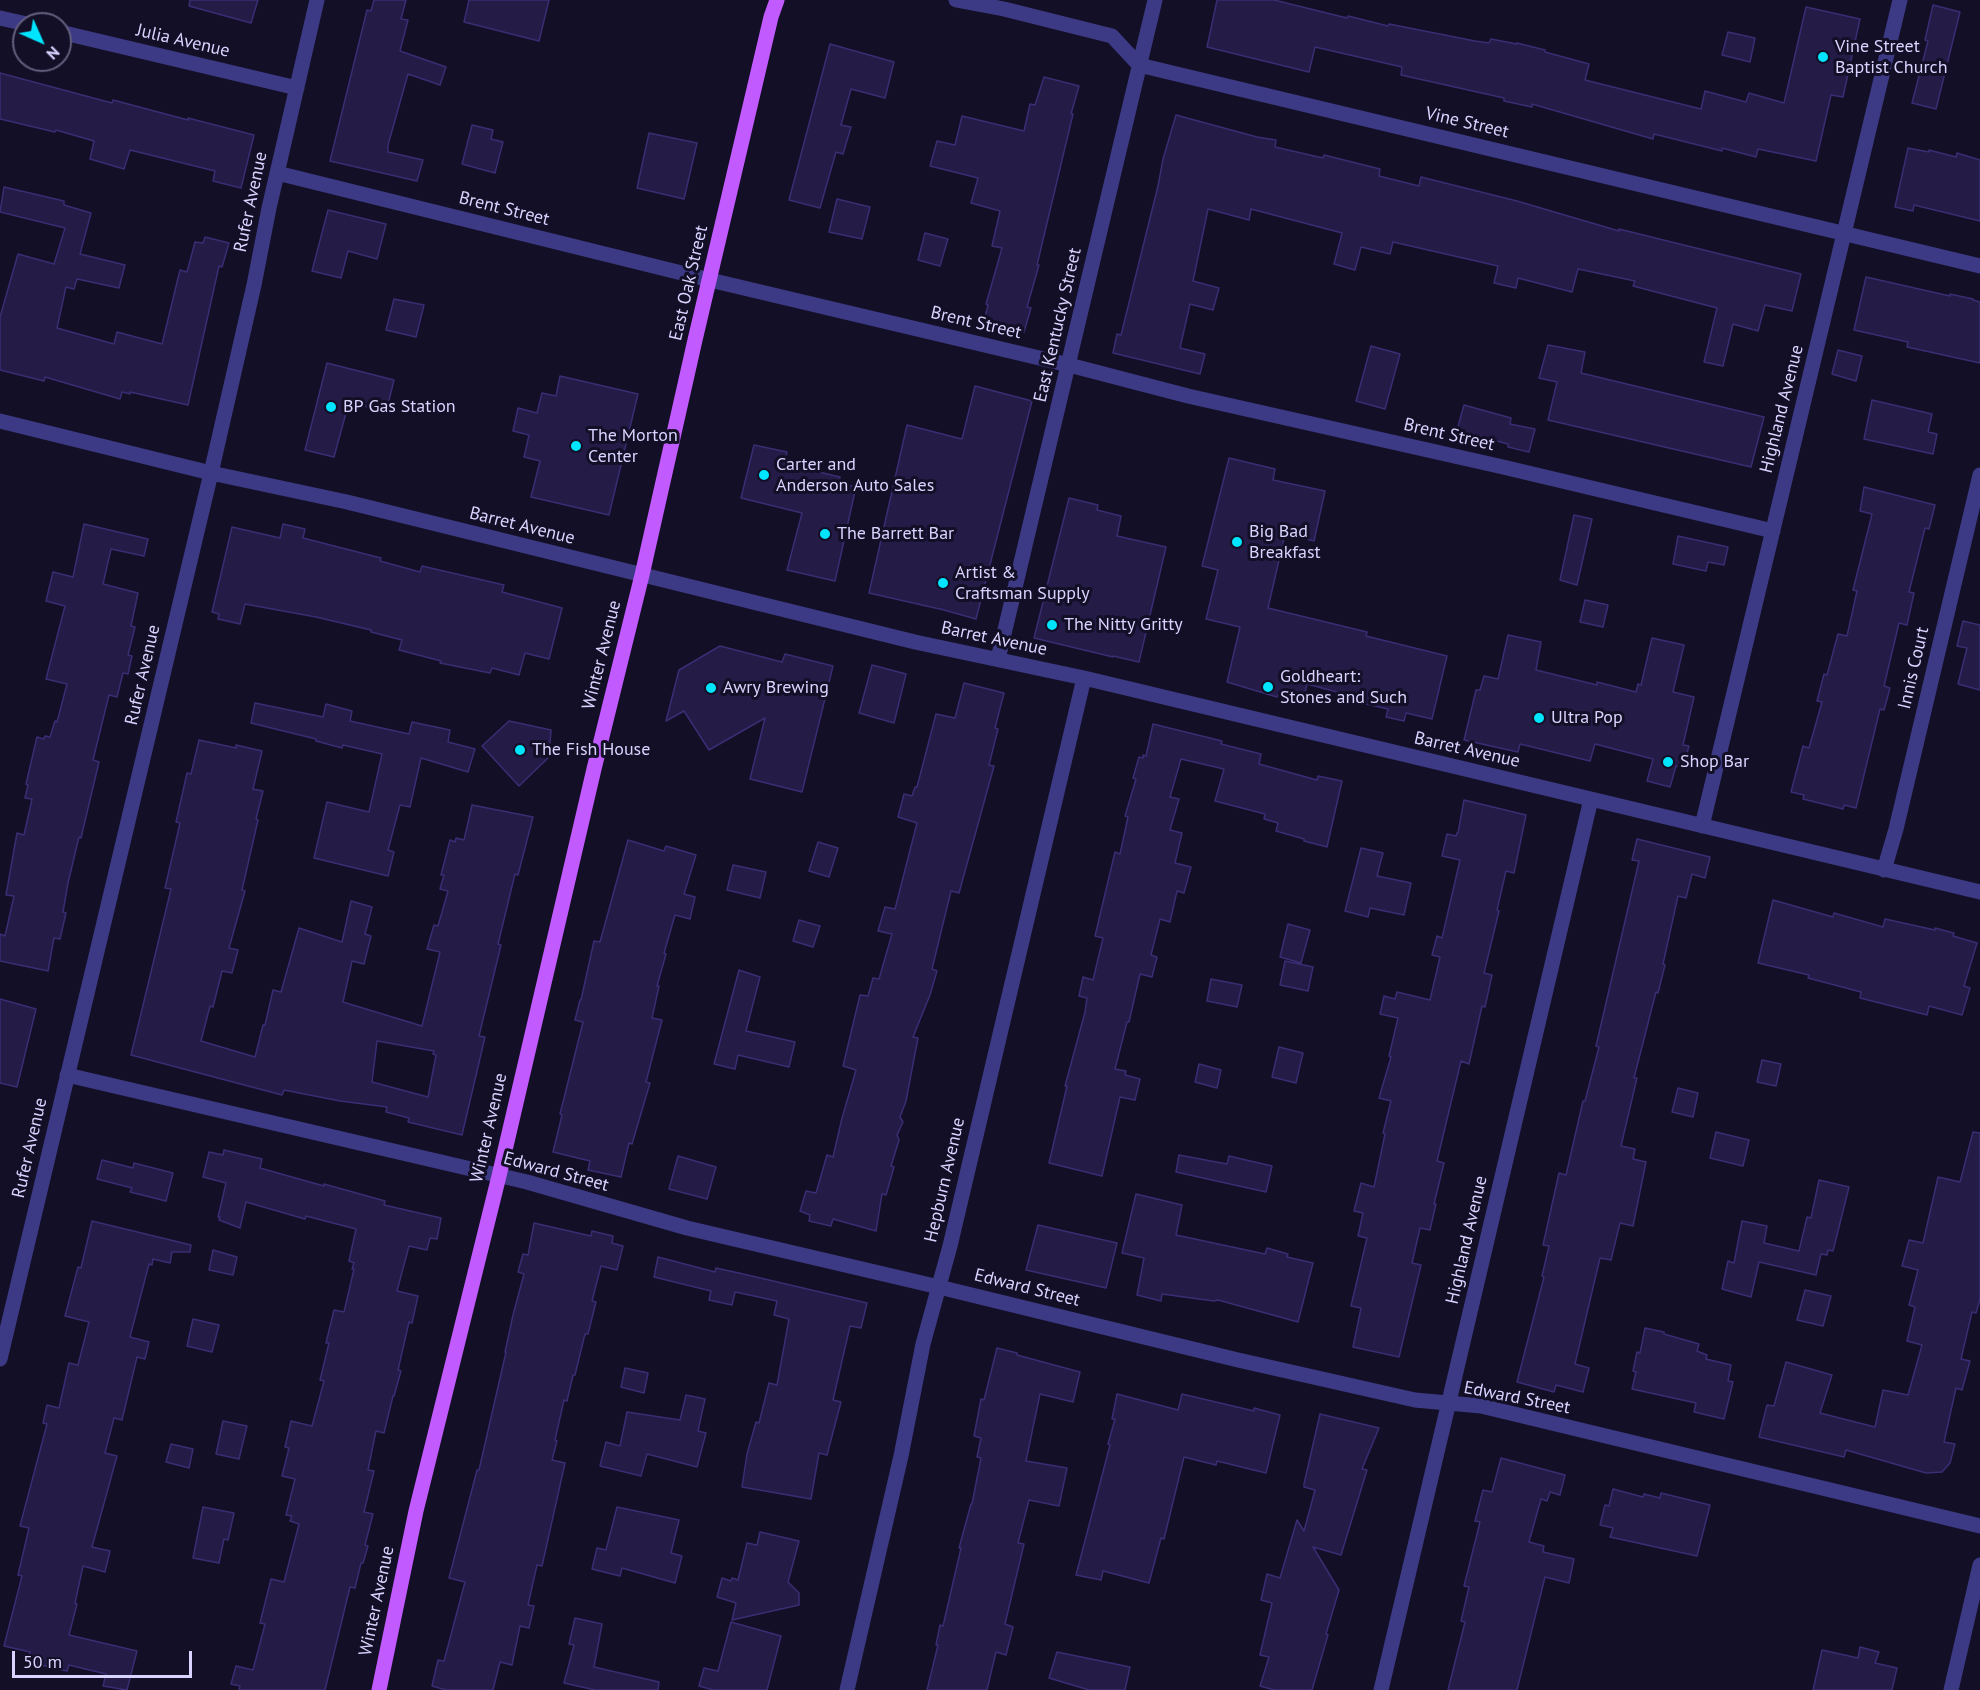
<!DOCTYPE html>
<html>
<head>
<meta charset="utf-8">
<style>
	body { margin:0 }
	#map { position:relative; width:1980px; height:1690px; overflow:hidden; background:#130f26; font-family:"PT Sans",sans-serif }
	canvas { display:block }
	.north { position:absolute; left:12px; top:12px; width:60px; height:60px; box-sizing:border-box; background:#130f26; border:2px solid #625e7d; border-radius:50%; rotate:135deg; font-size:16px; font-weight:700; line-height:24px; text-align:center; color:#d9d4ff }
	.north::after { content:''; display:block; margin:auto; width:21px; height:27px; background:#00e5ff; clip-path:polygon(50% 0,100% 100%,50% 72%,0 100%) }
	.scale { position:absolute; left:12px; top:1651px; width:180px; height:27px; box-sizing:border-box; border:3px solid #d9d4ff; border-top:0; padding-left:8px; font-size:18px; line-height:21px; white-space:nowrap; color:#d9d4ff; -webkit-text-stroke:4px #130f26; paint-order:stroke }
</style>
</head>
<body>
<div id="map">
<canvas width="1980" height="1690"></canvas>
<div class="north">N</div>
<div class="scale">50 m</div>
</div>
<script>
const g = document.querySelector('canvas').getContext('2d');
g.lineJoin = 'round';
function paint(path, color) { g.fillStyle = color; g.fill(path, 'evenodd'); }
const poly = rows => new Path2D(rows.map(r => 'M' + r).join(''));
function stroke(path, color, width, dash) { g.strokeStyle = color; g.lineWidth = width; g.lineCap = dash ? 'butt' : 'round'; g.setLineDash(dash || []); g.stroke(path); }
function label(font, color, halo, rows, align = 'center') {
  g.font = font + ' "PT Sans",sans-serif'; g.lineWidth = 6; g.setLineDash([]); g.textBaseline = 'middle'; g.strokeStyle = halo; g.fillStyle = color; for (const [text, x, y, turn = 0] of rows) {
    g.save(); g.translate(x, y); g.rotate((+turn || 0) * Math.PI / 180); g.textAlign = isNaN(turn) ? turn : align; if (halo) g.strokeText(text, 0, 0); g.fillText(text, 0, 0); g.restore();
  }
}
const building = poly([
	[190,0,258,0,251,23,189,6,190,0],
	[374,0,406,0,401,19,408,20,400,51,446,67,440,85,408,74,388,145,388,152,423,160,417,181,330,161,367,10,371,11,374,0],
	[469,0,549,0,539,41,464,22,469,0],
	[1217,0,1274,0,1347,18,1348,16,1388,26,1389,24,1475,41,1489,43,1491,39,1517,44,1517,43,1545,50,1545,52,1589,64,1585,80,1701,109,1705,91,1746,102,1749,93,1784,103,1806,7,1860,19,1843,97,1831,95,1816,161,1758,149,1756,157,1722,148,1722,151,1654,134,1653,139,1532,104,1532,107,1504,101,1504,98,1401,75,1402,67,1315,47,1309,72,1207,47,1217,0],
	[1933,5,1960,12,1936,109,1912,103,1928,41,1925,40,1933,5],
	[1728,32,1755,38,1750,62,1722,55,1728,32],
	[830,44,894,62,885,98,851,89,841,125,851,127,843,154,836,152,820,208,789,200,830,44],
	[0,73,112,103,113,100,188,120,188,118,254,135,241,188,213,181,215,171,130,150,124,169,90,159,94,141,56,130,55,132,0,119,0,73],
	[1044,77,1079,86,1071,114,1073,114,1037,265,1039,265,1027,307,1031,308,1024,332,984,321,988,305,986,304,1002,248,992,246,1000,211,971,203,978,178,930,166,937,141,955,145,962,116,1024,131,1030,104,1035,105,1044,77],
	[1176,115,1257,137,1276,140,1275,147,1323,158,1324,155,1380,169,1379,176,1419,186,1421,177,1517,201,1619,231,1619,229,1801,274,1792,311,1765,305,1758,331,1733,324,1723,366,1704,362,1717,308,1633,286,1635,281,1578,269,1572,292,1518,278,1516,288,1494,283,1498,266,1393,242,1390,254,1361,247,1355,270,1334,264,1342,233,1251,209,1249,220,1208,209,1193,281,1219,288,1213,310,1190,304,1180,348,1205,354,1200,374,1113,353,1117,334,1121,335,1158,186,1163,159,1176,115],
	[472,125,493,130,491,139,503,142,495,173,462,164,472,125],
	[649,133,697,143,684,199,637,188,649,133],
	[1908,148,1929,152,1929,150,1956,157,1957,153,1980,160,1980,221,1914,205,1913,211,1895,207,1908,148],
	[4,187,64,201,64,205,91,213,80,254,125,265,119,288,77,279,74,289,66,287,57,328,114,344,117,332,162,344,180,270,187,272,195,242,203,243,205,237,229,243,222,267,219,266,188,405,130,392,130,394,122,392,120,399,45,377,44,381,0,370,0,317,18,254,54,264,65,228,0,212,4,187],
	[837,199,870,207,862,239,829,232,837,199],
	[328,210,386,224,377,259,348,251,341,278,312,271,328,210],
	[925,233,948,239,940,266,918,260,925,233],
	[1866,277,1950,296,1950,294,1973,299,1973,300,1980,302,1980,363,1907,347,1908,342,1854,330,1866,277],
	[394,299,424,305,416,337,386,330,394,299],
	[1548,345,1585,352,1581,373,1764,417,1751,467,1548,420,1557,382,1539,378,1548,345],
	[1371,346,1400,354,1385,409,1356,401,1371,346],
	[1838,350,1862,356,1856,381,1832,374,1838,350],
	[327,363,394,380,386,412,349,402,334,457,305,450,327,363],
	[560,376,638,394,609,515,531,497,540,461,524,457,529,435,513,431,518,408,537,413,542,393,556,396,560,376],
	[975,386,1032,401,976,619,944,610,869,593,907,425,962,439,975,386],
	[1872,400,1932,414,1928,432,1937,434,1933,454,1864,439,1872,400],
	[1464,405,1511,418,1510,424,1535,429,1529,452,1508,447,1508,444,1457,430,1464,405],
	[754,445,787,452,785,464,840,477,839,483,856,487,835,581,787,570,802,513,741,498,754,445],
	[1229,458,1275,469,1273,480,1325,491,1314,541,1285,534,1268,608,1367,632,1366,636,1447,656,1432,719,1406,713,1404,721,1386,717,1388,709,1362,703,1363,699,1307,684,1303,701,1278,695,1277,697,1227,682,1240,627,1206,619,1218,570,1202,566,1229,458],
	[1864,487,1935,505,1929,529,1925,528,1909,592,1914,593,1907,625,1899,623,1884,686,1890,688,1884,710,1880,709,1856,808,1844,805,1843,809,1803,799,1804,795,1791,792,1803,746,1809,748,1822,702,1817,701,1824,674,1827,675,1838,634,1847,636,1857,591,1853,590,1872,514,1860,511,1864,487],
	[1069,498,1098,505,1097,510,1121,516,1117,536,1166,547,1139,662,1113,656,1113,657,1034,638,1069,498],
	[1574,515,1592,519,1577,585,1560,580,1574,515],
	[84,524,148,539,144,556,111,549,103,584,138,593,131,626,135,627,128,655,132,656,128,674,123,673,117,697,109,695,93,760,99,762,81,838,79,837,68,883,63,912,66,913,60,939,54,938,48,971,0,961,0,934,5,936,14,896,6,895,17,833,24,835,32,799,25,798,28,785,26,784,37,737,44,739,45,736,50,737,55,721,57,722,67,684,46,679,65,606,46,601,53,572,73,577,84,524],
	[283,524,305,529,303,538,381,558,380,561,420,572,422,566,504,585,502,592,562,608,549,659,525,653,519,675,492,668,490,673,440,663,441,661,399,650,402,640,371,632,371,630,316,617,245,604,240,624,218,619,219,614,212,612,232,527,280,538,283,524],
	[1678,536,1728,547,1724,565,1708,562,1706,571,1673,564,1678,536],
	[1585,600,1608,605,1603,627,1580,622,1585,600],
	[1963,621,1980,625,1980,690,1958,684,1967,648,1957,646,1963,621],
	[1508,635,1541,642,1536,670,1597,685,1597,682,1636,692,1638,684,1641,685,1652,638,1684,645,1673,692,1694,697,1683,745,1689,746,1683,768,1676,766,1670,787,1647,781,1653,759,1595,744,1590,761,1520,744,1518,752,1464,740,1476,690,1480,690,1484,676,1498,679,1508,635],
	[720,646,782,662,785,654,833,666,802,792,750,779,765,718,709,750,684,711,666,721,679,670,720,646],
	[872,665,906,674,894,723,859,713,872,665],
	[964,683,1004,693,995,728,998,729,989,765,994,766,959,893,951,891,932,969,937,971,930,995,913,1037,918,1038,906,1101,900,1117,903,1122,897,1135,899,1140,891,1166,894,1167,886,1195,882,1194,876,1231,833,1219,831,1226,809,1221,810,1215,800,1211,806,1191,816,1193,827,1155,833,1157,842,1118,856,1070,843,1066,860,995,868,996,873,978,879,979,892,934,878,931,885,907,895,909,917,823,898,817,904,794,912,796,915,787,917,787,936,714,955,718,964,683],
	[255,703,323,717,326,704,352,711,350,721,409,734,412,722,450,730,448,742,475,749,468,772,421,758,410,807,400,805,388,850,394,852,388,876,314,858,327,802,369,812,382,754,343,745,342,748,316,741,316,739,251,723,255,703],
	[509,721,551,730,549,757,519,786,482,746,509,721],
	[1153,724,1222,741,1221,744,1261,754,1259,764,1317,780,1318,776,1342,781,1327,847,1304,841,1304,839,1276,831,1278,823,1264,819,1265,814,1215,801,1224,769,1181,759,1170,797,1179,799,1170,830,1182,833,1175,863,1191,867,1184,893,1177,891,1170,922,1160,919,1151,955,1157,957,1152,977,1140,974,1129,1022,1127,1022,1115,1069,1126,1071,1125,1075,1140,1079,1135,1100,1120,1097,1102,1176,1049,1163,1067,1086,1065,1086,1085,1012,1087,998,1079,996,1083,977,1093,980,1103,938,1095,936,1115,852,1120,854,1128,817,1125,816,1136,779,1133,778,1139,757,1143,758,1143,755,1146,756,1153,724],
	[199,740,236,748,236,745,262,751,253,789,263,791,256,819,258,820,242,890,245,891,229,948,238,950,232,973,222,971,213,1007,210,1006,201,1041,255,1057,263,1025,265,1025,273,990,281,992,299,928,342,942,351,901,372,907,365,934,371,936,364,964,352,961,343,1002,422,1026,440,952,427,949,434,925,438,926,448,891,440,889,444,875,441,875,450,840,455,842,456,838,464,840,472,805,533,817,518,875,515,874,498,944,501,945,479,1036,485,1037,462,1135,408,1122,409,1118,386,1112,387,1107,340,1101,284,1090,282,1095,131,1055,171,889,165,888,180,823,176,822,187,773,191,774,199,740],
	[377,1041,434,1051,433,1054,436,1055,428,1097,372,1082,377,1041],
	[1464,800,1526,815,1514,873,1506,871,1497,910,1499,911,1484,973,1492,975,1485,1007,1482,1006,1469,1064,1461,1061,1437,1161,1444,1163,1434,1204,1436,1204,1430,1230,1420,1228,1412,1263,1421,1265,1399,1357,1353,1347,1361,1308,1351,1306,1367,1238,1358,1236,1363,1213,1354,1211,1361,1183,1374,1187,1385,1134,1383,1133,1391,1101,1379,1098,1391,1057,1389,1056,1398,1018,1380,1014,1384,996,1395,999,1397,992,1430,1000,1440,957,1432,955,1437,936,1442,938,1460,860,1442,856,1447,834,1456,836,1457,833,1458,833,1464,800],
	[1637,839,1710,857,1705,878,1692,874,1686,898,1678,896,1663,964,1665,965,1658,993,1656,992,1634,1078,1637,1078,1621,1146,1635,1149,1633,1159,1646,1162,1633,1226,1620,1223,1611,1260,1600,1258,1575,1364,1589,1368,1583,1392,1556,1385,1554,1392,1517,1382,1544,1277,1542,1276,1549,1246,1543,1245,1559,1173,1566,1175,1583,1101,1585,1101,1599,1047,1596,1046,1639,861,1632,860,1637,839],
	[628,840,664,851,666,846,696,855,684,894,695,897,690,919,675,915,664,953,666,954,657,986,659,986,652,1018,662,1020,646,1082,650,1083,632,1144,629,1143,621,1177,588,1170,590,1161,553,1152,562,1115,560,1114,583,1022,575,1020,580,1000,581,1000,594,941,600,942,628,840],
	[818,842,838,848,829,877,809,871,818,842],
	[1361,848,1383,853,1377,876,1411,883,1404,915,1370,908,1368,917,1345,911,1361,848],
	[733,865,766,872,760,898,727,890,733,865],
	[1773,900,1833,917,1834,913,1883,927,1885,919,1935,930,1935,928,1954,933,1953,936,1977,943,1964,986,1970,988,1962,1015,1929,1006,1927,1015,1860,998,1861,992,1808,978,1809,975,1758,963,1773,900],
	[799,920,820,926,813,947,793,941,799,920],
	[1288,924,1310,930,1301,963,1280,957,1288,924],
	[1285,961,1313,967,1308,991,1280,985,1285,961],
	[739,970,760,977,746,1031,795,1042,789,1067,738,1055,735,1069,714,1064,739,970],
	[1211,979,1242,985,1237,1007,1207,1001,1211,979],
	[0,999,36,1009,17,1087,0,1083,0,999],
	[1279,1047,1303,1053,1296,1083,1272,1077,1279,1047],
	[1762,1060,1781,1064,1776,1086,1757,1082,1762,1060],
	[1199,1064,1221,1070,1217,1088,1195,1082,1199,1064],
	[1678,1088,1698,1093,1693,1117,1672,1112,1678,1088],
	[1716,1132,1749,1140,1743,1166,1710,1158,1716,1132],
	[1973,1132,1980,1133,1980,1299,1976,1313,1972,1312,1961,1359,1970,1361,1962,1390,1956,1388,1944,1442,1955,1444,1950,1463,1942,1472,1926,1473,1846,1450,1844,1457,1759,1437,1767,1405,1774,1406,1786,1362,1832,1375,1820,1413,1875,1427,1883,1390,1908,1395,1922,1345,1907,1341,1915,1307,1909,1305,1918,1270,1902,1266,1909,1240,1923,1243,1938,1177,1960,1182,1973,1132],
	[224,1150,262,1159,260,1168,324,1186,324,1184,385,1201,384,1205,441,1218,437,1239,430,1238,427,1250,409,1246,397,1291,418,1296,412,1323,409,1322,398,1370,401,1371,394,1396,393,1396,384,1433,376,1431,368,1470,374,1471,364,1512,373,1514,365,1545,368,1546,363,1563,361,1563,355,1588,350,1587,325,1690,239,1690,240,1686,231,1684,236,1666,253,1670,265,1624,260,1623,271,1579,284,1582,299,1524,290,1521,292,1516,286,1515,295,1479,282,1476,289,1448,285,1447,291,1421,312,1426,324,1381,320,1380,329,1343,326,1343,334,1310,344,1312,354,1269,352,1269,354,1263,349,1261,356,1229,306,1216,305,1219,246,1202,240,1228,219,1220,220,1217,218,1217,226,1183,203,1177,209,1152,223,1155,224,1150],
	[1179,1155,1227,1164,1229,1156,1272,1166,1266,1192,1176,1172,1179,1155],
	[678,1156,716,1167,707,1199,669,1189,678,1156],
	[102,1160,133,1168,134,1163,173,1173,166,1201,130,1192,132,1188,97,1179,102,1160],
	[1819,1180,1849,1187,1833,1251,1828,1250,1827,1255,1821,1254,1816,1275,1759,1262,1751,1297,1722,1289,1728,1261,1734,1263,1742,1221,1767,1226,1764,1243,1799,1251,1807,1217,1811,1218,1819,1180],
	[1136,1194,1182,1205,1176,1235,1265,1254,1267,1248,1288,1254,1287,1257,1313,1263,1298,1322,1218,1300,1214,1301,1162,1294,1161,1301,1137,1295,1144,1258,1122,1253,1136,1194],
	[92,1221,191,1245,190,1252,172,1252,170,1263,153,1259,152,1265,149,1264,130,1337,149,1342,145,1359,137,1357,122,1420,114,1418,105,1453,117,1456,92,1547,110,1551,105,1572,83,1566,75,1603,77,1604,69,1635,137,1651,127,1690,103,1686,106,1674,69,1665,67,1671,28,1662,30,1652,4,1646,22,1576,18,1575,29,1528,20,1526,47,1424,43,1423,47,1405,59,1408,69,1363,78,1365,89,1322,65,1316,78,1267,81,1268,92,1221],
	[534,1223,591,1236,592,1231,613,1236,612,1243,623,1246,617,1270,601,1266,592,1301,596,1302,588,1334,585,1334,575,1375,573,1375,567,1401,564,1400,555,1440,557,1441,552,1460,565,1463,542,1566,537,1565,528,1605,534,1606,529,1628,520,1626,512,1665,500,1662,493,1690,446,1690,432,1686,438,1660,444,1661,465,1582,449,1578,477,1470,479,1470,506,1352,505,1352,513,1315,524,1274,518,1272,523,1254,528,1255,534,1223],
	[1038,1225,1117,1243,1106,1288,1026,1270,1038,1225],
	[213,1250,237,1257,233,1275,209,1270,213,1250],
	[658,1257,715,1272,716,1268,739,1273,867,1303,861,1328,850,1326,833,1400,841,1402,827,1455,819,1453,811,1499,742,1487,747,1454,756,1422,759,1423,769,1383,777,1385,789,1319,774,1315,777,1301,735,1292,732,1305,709,1300,711,1291,654,1277,658,1257],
	[1805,1290,1831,1296,1823,1326,1797,1320,1805,1290],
	[193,1319,219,1325,212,1352,187,1346,193,1319],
	[1645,1328,1664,1332,1664,1334,1699,1344,1697,1351,1707,1355,1706,1359,1731,1365,1728,1381,1733,1382,1724,1419,1694,1412,1696,1403,1632,1389,1636,1372,1633,1371,1637,1352,1640,1353,1645,1328],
	[997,1348,1017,1353,1017,1355,1080,1372,1073,1402,1040,1394,1026,1461,1067,1468,1059,1506,1029,1500,1018,1543,1024,1544,1005,1624,1013,1627,1006,1655,996,1652,987,1690,927,1690,938,1645,936,1645,940,1625,943,1626,961,1548,959,1548,971,1504,972,1504,981,1458,977,1457,981,1438,974,1436,981,1399,984,1400,997,1348],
	[625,1368,648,1373,644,1393,621,1387,625,1368],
	[1117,1394,1178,1410,1182,1394,1254,1411,1254,1408,1280,1415,1266,1473,1217,1461,1216,1465,1184,1457,1164,1539,1161,1538,1149,1583,1103,1571,1101,1580,1076,1575,1110,1445,1108,1444,1115,1419,1112,1419,1117,1394],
	[686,1395,705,1399,698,1431,706,1433,697,1467,647,1454,641,1476,600,1466,606,1442,620,1446,627,1412,680,1420,686,1395],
	[1320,1414,1379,1428,1362,1469,1367,1470,1341,1555,1313,1547,1339,1590,1326,1634,1328,1635,1312,1690,1274,1690,1260,1686,1269,1657,1260,1655,1272,1603,1261,1600,1267,1574,1280,1578,1297,1520,1304,1531,1315,1490,1304,1487,1304,1484,1320,1414],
	[223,1421,247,1426,239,1459,216,1454,223,1421],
	[171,1444,193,1449,189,1468,166,1462,171,1444],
	[1501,1458,1565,1475,1560,1495,1550,1492,1547,1501,1541,1499,1529,1542,1544,1546,1543,1552,1574,1559,1569,1583,1545,1577,1517,1690,1448,1690,1465,1622,1461,1621,1469,1587,1464,1586,1480,1522,1475,1521,1483,1490,1492,1492,1501,1458],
	[1613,1489,1643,1497,1644,1494,1660,1498,1661,1493,1710,1505,1697,1556,1610,1537,1613,1528,1600,1525,1605,1505,1609,1506,1613,1489],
	[203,1507,234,1513,228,1540,224,1539,219,1563,193,1558,203,1507],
	[617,1507,679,1520,671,1553,682,1556,675,1583,622,1568,620,1576,592,1569,597,1548,606,1550,617,1507],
	[760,1532,799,1541,788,1582,799,1593,799,1605,732,1620,736,1603,717,1597,722,1578,731,1581,732,1578,738,1580,747,1543,757,1545,760,1532],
	[575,1618,602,1624,594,1667,659,1682,658,1690,595,1690,564,1683,574,1645,569,1644,575,1618],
	[731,1622,781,1636,767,1690,713,1690,699,1686,704,1668,718,1671,731,1622],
	[1860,1647,1879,1652,1875,1663,1897,1668,1892,1690,1813,1690,1822,1650,1858,1658,1860,1647],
	[1057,1652,1130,1667,1125,1690,1089,1690,1049,1678,1057,1652]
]);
paint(building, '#241b47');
stroke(building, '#3b2d73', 1.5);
stroke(poly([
	[956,0,1004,9,1112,36,1139,65,1980,266],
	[0,18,27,24],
	[60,32,297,88],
	[277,173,710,280,1069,365,1188,396,1503,467,1773,531],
	[0,421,211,473,347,502,915,642,1084,678,1980,892],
	[998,659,1155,0],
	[1702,826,1900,0],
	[1884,870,1896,829,1980,475],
	[67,1075,527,1182,687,1228,939,1287,1238,1360,1415,1400,1481,1406,1980,1526],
	[0,1359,211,473,254,285,269,208,317,0],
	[847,1690,901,1456,923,1344,950,1246,1084,678],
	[1381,1690,1591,799],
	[1951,1690,1980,1565]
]), '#3d3a85', 15);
stroke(poly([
	[379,1690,416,1511,499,1176,594,769,642,575,695,340,771,17,777,0]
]), '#c25bff', 15);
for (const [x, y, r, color] of [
	[1823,57,6,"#00e5ff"],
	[331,407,6,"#00e5ff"],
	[576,446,6,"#00e5ff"],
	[764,475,6,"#00e5ff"],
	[825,534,6,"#00e5ff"],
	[1237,542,6,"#00e5ff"],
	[943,583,6,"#00e5ff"],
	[1052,625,6,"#00e5ff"],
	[1268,687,6,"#00e5ff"],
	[711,688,6,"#00e5ff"],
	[1539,718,6,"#00e5ff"],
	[520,750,6,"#00e5ff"],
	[1668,762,6,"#00e5ff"]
]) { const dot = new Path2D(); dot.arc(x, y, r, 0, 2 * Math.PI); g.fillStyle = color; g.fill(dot); stroke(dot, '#130f26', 2); }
label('18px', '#d9d4ff', '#130f26', [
	["Julia Avenue",183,41,13],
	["Vine Street",1467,123,13],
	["Rufer Avenue",251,202,-78],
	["Brent Street",504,209,14],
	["East Oak Street",689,283,-77],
	["Brent Street",976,323,13],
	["East Kentucky Street",1058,325,-77],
	["Highland Avenue",1782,409,-76],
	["Brent Street",1449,435,13],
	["Barret Avenue",522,526,14],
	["Barret Avenue",994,639,12],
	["Winter Avenue",602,655,-76],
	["Innis Court",1914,668,-77],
	["Rufer Avenue",143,675,-77],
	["Barret Avenue",1467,750,13],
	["Winter Avenue",489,1128,-77],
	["Rufer Avenue",30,1148,-77],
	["Edward Street",556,1172,15],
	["Hepburn Avenue",945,1180,-77],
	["Highland Avenue",1467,1240,-77],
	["Edward Street",1027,1288,14],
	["Edward Street",1517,1398,11],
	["Winter Avenue",377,1601,-78]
]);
label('18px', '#d9d4ff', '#130f26', [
	["Vine Street",1835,47],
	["Baptist Church",1835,68],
	["BP Gas Station",343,407],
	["The Morton",588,436],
	["Center",588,457],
	["Carter and",776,465],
	["Anderson Auto Sales",776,486],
	["Big Bad",1249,532],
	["Breakfast",1249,553],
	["The Barrett Bar",837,534],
	["Artist &",955,573],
	["Craftsman Supply",955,594],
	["The Nitty Gritty",1064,625],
	["Goldheart:",1280,677],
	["Stones and Such",1280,698],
	["Awry Brewing",723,688],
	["Ultra Pop",1551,718],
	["The Fish House",532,750],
	["Shop Bar",1680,762]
], 'left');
</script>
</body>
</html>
